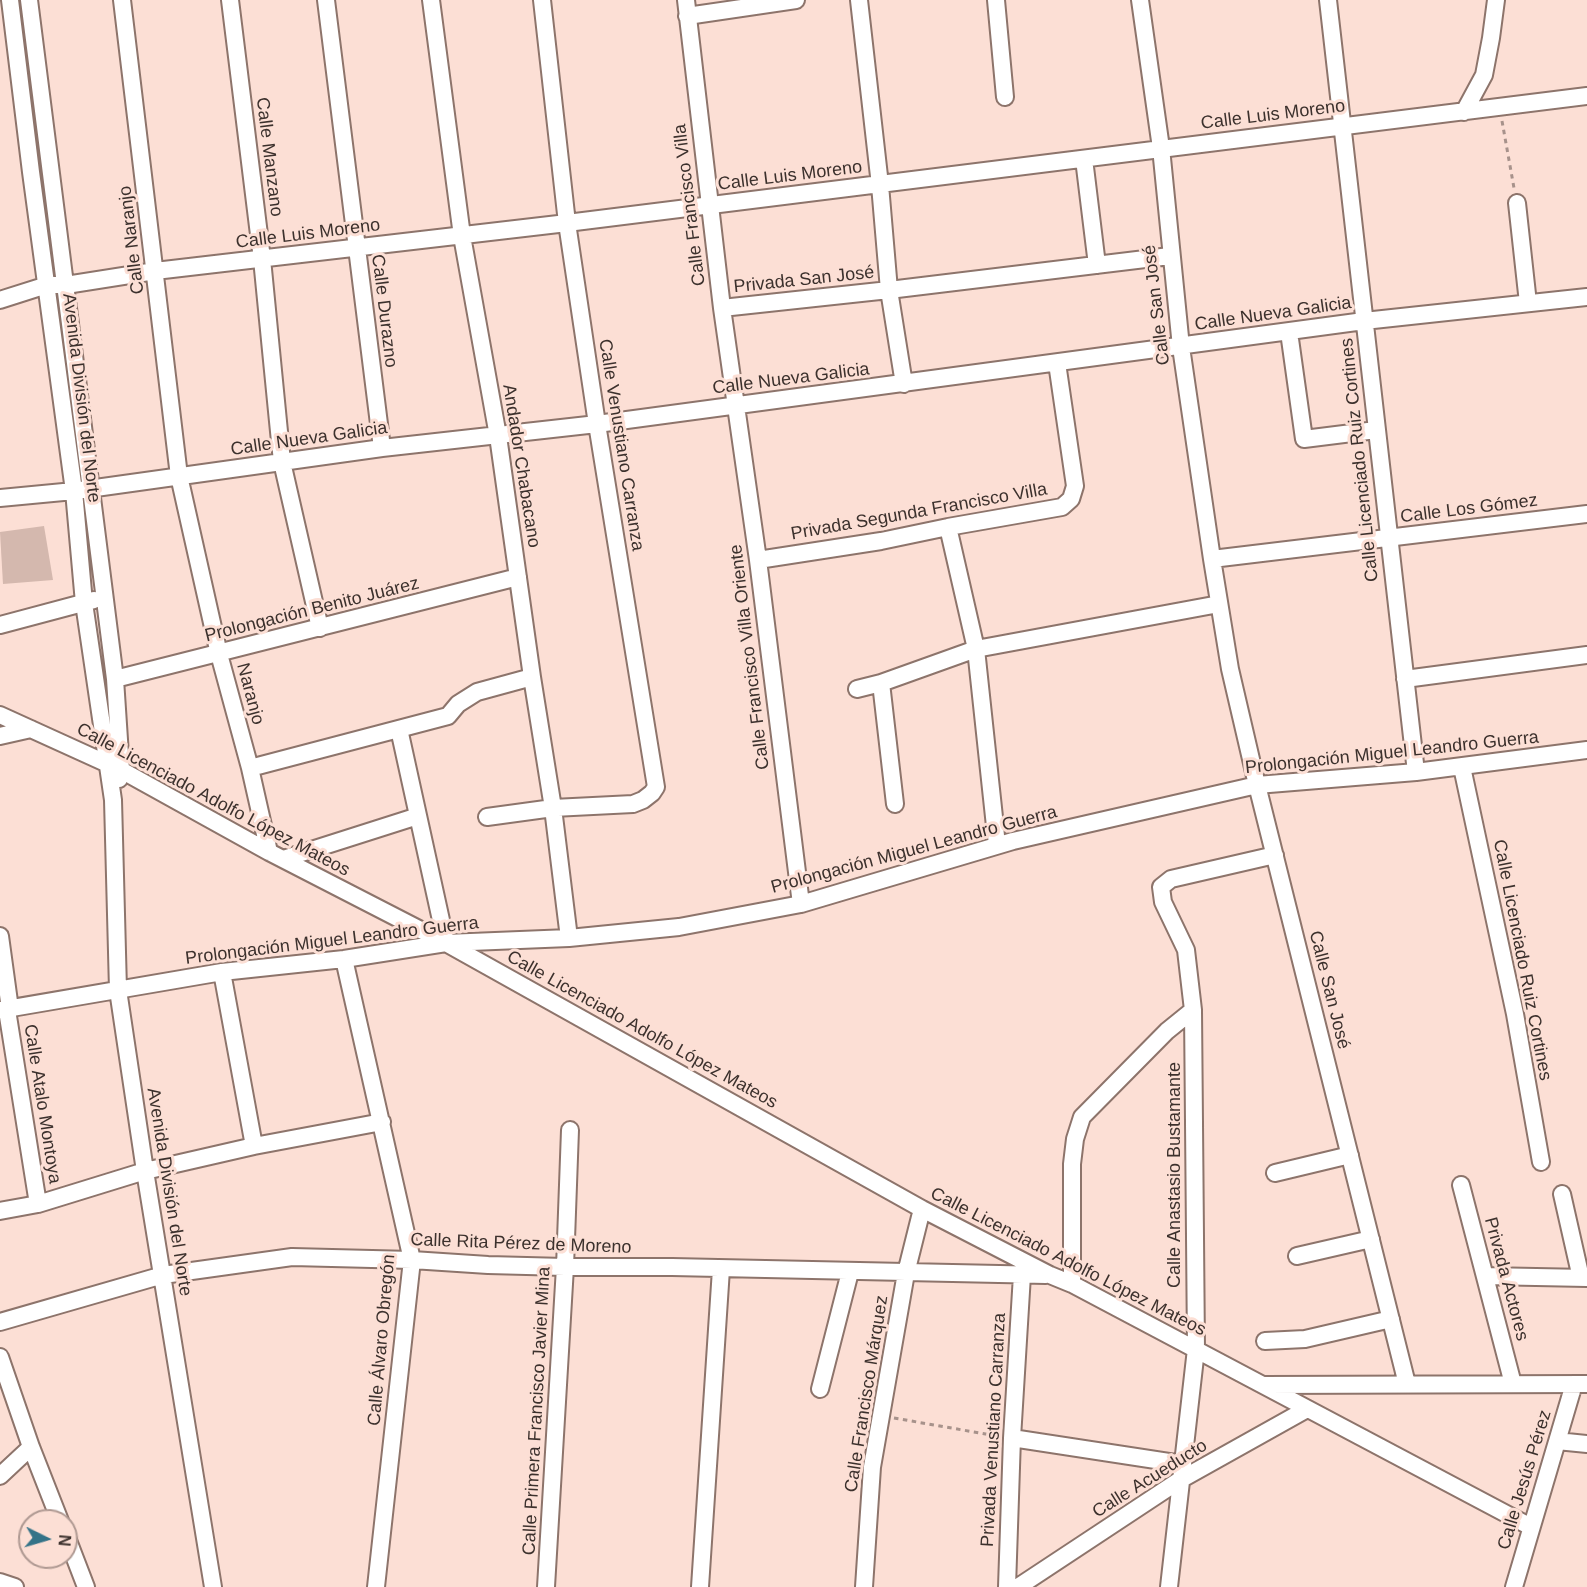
<!DOCTYPE html>
<html>
<head>
<meta charset="utf-8">
<style>
	body { margin:0 }
	#map { position:relative; width:1587px; height:1587px; overflow:hidden; background:#fcdfd5; font-family:Helvetica,sans-serif }
	canvas { display:block }
	.north { position:absolute; left:18px; top:1509px; width:60px; height:60px; box-sizing:border-box; background:#fcdfd5; border:2px solid #af9992; border-radius:50%; rotate:95deg; font-size:16px; font-weight:700; line-height:24px; text-align:center; color:#3c312d }
	.north::after { content:''; display:block; margin:auto; width:21px; height:27px; background:#347388; clip-path:polygon(50% 0,100% 100%,50% 72%,0 100%) }
</style>
</head>
<body>
<div id="map">
<canvas width="1587" height="1587"></canvas>
<div class="north">N</div>
</div>
<script>
const g = document.querySelector('canvas').getContext('2d');
g.lineJoin = 'round';
function paint(path, color) { g.fillStyle = color; g.fill(path, 'evenodd'); }
const poly = rows => new Path2D(rows.map(r => 'M' + r).join(''));
function stroke(path, color, width, dash) { g.strokeStyle = color; g.lineWidth = width; g.lineCap = dash ? 'butt' : 'round'; g.setLineDash(dash || []); g.stroke(path); }
function label(font, color, halo, rows, align = 'center') {
  g.font = font + ' Helvetica,sans-serif'; g.lineWidth = 6; g.setLineDash([]); g.textBaseline = 'middle'; g.strokeStyle = halo; g.fillStyle = color; for (const [text, x, y, turn = 0] of rows) {
    g.save(); g.translate(x, y); g.rotate((+turn || 0) * Math.PI / 180); g.textAlign = isNaN(turn) ? turn : align; if (halo) g.strokeText(text, 0, 0); g.fillText(text, 0, 0); g.restore();
  }
}
paint(poly([
	[44,526,53,580,3,584,0,532]
]), '#d4b8ae');
const minor = poly([
	[10,0,31,172,74,491,84,603,113,800,118,990,145,1171,213,1587],
	[29,0,115,679,121,770,119,779],
	[122,0,179,476,219,654,250,768,269,852],
	[230,0,262,259,282,462,320,628],
	[326,0,382,448],
	[431,0,462,236,498,436,532,677,553,808,569,938],
	[686,0,722,308,758,560,801,904],
	[859,0,880,185,889,290,904,384],
	[996,0,1005,97],
	[1140,0,1161,148,1181,347,1212,559,1230,669,1257,785,1407,1384],
	[1328,0,1416,772],
	[687,16,796,0],
	[1464,112,1484,75,1491,38,1496,0],
	[1084,159,1097,265],
	[1517,203,1528,303],
	[0,300,47,285,66,285,155,271,567,223,1587,96],
	[722,308,889,290,1170,256],
	[1289,332,1304,439,1376,430],
	[0,498,74,491,382,448,597,424,1364,321,1587,297],
	[948,527,976,649,997,845],
	[1212,559,1587,514],
	[758,560,881,541,948,527,1062,507,1071,499,1075,486,1057,363],
	[0,625,94,600],
	[115,679,518,577],
	[1405,679,1587,655],
	[881,683,895,804],
	[857,689,881,683,976,649,1219,604],
	[0,715,121,770,269,852,446,943,922,1209,1050,1275,1072,1284,1531,1527],
	[399,729,446,943],
	[0,736,31,729],
	[1462,767,1515,1014,1541,1162],
	[250,768,448,716,458,704,477,692,532,677],
	[487,817,553,808,633,804,643,800,652,793,656,787,597,424,567,223,542,0],
	[283,859,418,816],
	[0,936,10,1009],
	[344,959,412,1260,376,1587],
	[222,972,254,1146],
	[0,1010,222,972,344,959,446,943,569,938,679,927,801,904,1013,841,1257,785,1416,772,1587,750],
	[7,1010,38,1204],
	[1275,1173,1350,1155],
	[1461,1185,1513,1384],
	[1562,1194,1581,1278],
	[0,1211,38,1204,145,1171,254,1146,382,1122],
	[1297,1256,1371,1239],
	[1485,1276,1587,1278],
	[1072,1284,1072,1164,1075,1139,1082,1117,1167,1031,1193,1010],
	[0,1322,163,1275,292,1257,412,1260,488,1265,565,1267,672,1267,1046,1275],
	[1265,1341,1305,1339,1391,1319],
	[0,1357,31,1447,60,1521],
	[1265,1385,1587,1384],
	[820,1389,850,1272],
	[1012,1438,1182,1464],
	[1557,1441,1587,1444],
	[0,1476,31,1447],
	[66,1535,86,1587],
	[0,1582,15,1587],
	[546,1587,565,1267,570,1130],
	[700,1587,721,1269],
	[864,1587,872,1467,906,1273,922,1209],
	[1007,1587,1012,1438,1022,1275],
	[1018,1587,1180,1480,1307,1409],
	[1169,1587,1196,1349,1193,1010,1186,950,1163,902,1161,887,1171,879,1275,855],
	[1514,1587,1574,1384]
]);
stroke(minor, '#8d746b', 20);
stroke(poly([
	[1502,121,1514,188],
	[894,1418,997,1436]
]), '#a7928b', 3, [4.5, 4.5]);
stroke(minor, '#fff', 16);
label('18px', '#3c312d', '#fcdfd5', [
	["Calle Luis Moreno",1273,115,-7],
	["Calle Manzano",269,157,83],
	["Calle Luis Moreno",790,176,-7],
	["Calle Francisco Villa",690,205,-97],
	["Calle Luis Moreno",308,234,-7],
	["Calle Naranjo",132,240,-97],
	["Privada San José",804,280,-6],
	["Calle San José",1157,305,-97],
	["Calle Durazno",384,311,83],
	["Calle Nueva Galicia",1273,314,-8],
	["Calle Nueva Galicia",791,379,-7],
	["Avenida División del Norte",81,398,83],
	["Calle Nueva Galicia",309,439,-8],
	["Calle Venustiano Carranza",621,445,81],
	["Calle Licenciado Ruiz Cortines",1360,460,-96],
	["Andador Chabacano",521,466,81],
	["Calle Los Gómez",1469,509,-7],
	["Privada Segunda Francisco Villa",919,512,-10],
	["Prolongación Benito Juárez",312,610,-14],
	["Calle Francisco Villa Oriente",750,657,-97],
	["Naranjo",250,694,75],
	["Prolongación Miguel Leandro Guerra",1392,753,-6],
	["Calle Licenciado Adolfo López Mateos",213,800,28],
	["Prolongación Miguel Leandro Guerra",914,850,-15],
	["Prolongación Miguel Leandro Guerra",332,941,-7],
	["Calle Licenciado Ruiz Cortines",1522,960,79],
	["Calle San José",1329,990,76],
	["Calle Licenciado Adolfo López Mateos",642,1030,29],
	["Calle Atalo Montoya",42,1104,81],
	["Calle Anastasio Bustamante",1175,1175,-90],
	["Avenida División del Norte",169,1192,81],
	["Calle Rita Pérez de Moreno",521,1244,2],
	["Calle Licenciado Adolfo López Mateos",1068,1262,27],
	["Privada Actores",1506,1279,75],
	["Calle Álvaro Obregón",382,1340,-85],
	["Calle Francisco Márquez",867,1394,-81],
	["Calle Primera Francisco Javier Mina",537,1411,-87],
	["Privada Venustiano Carranza",994,1430,-87],
	["Calle Acueducto",1150,1479,-32],
	["Calle Jesús Pérez",1525,1480,-73]
]);
</script>
</body>
</html>
